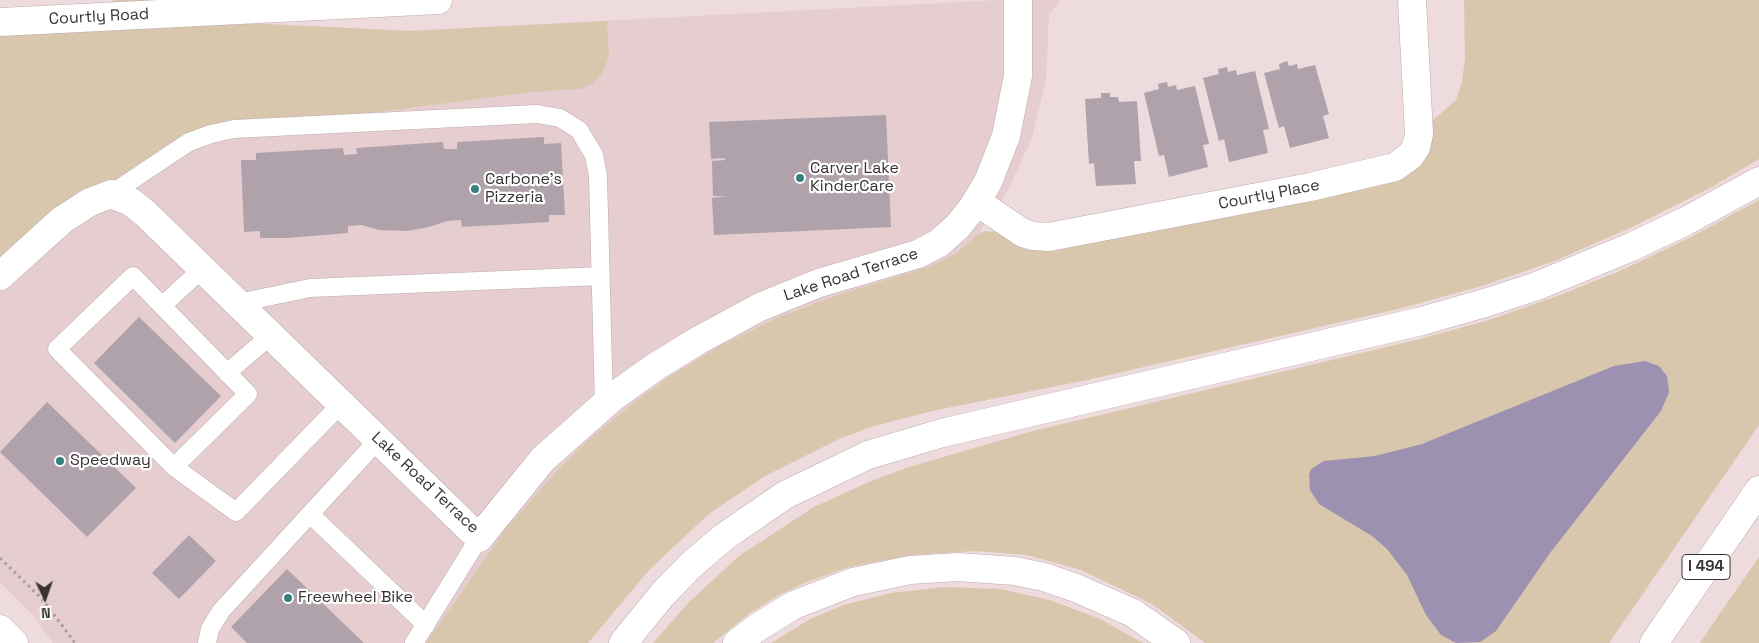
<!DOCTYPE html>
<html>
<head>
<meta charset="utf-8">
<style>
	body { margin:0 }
	#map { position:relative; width:1759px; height:643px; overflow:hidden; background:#eddbdd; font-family:"Space Grotesk",sans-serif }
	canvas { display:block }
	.north { position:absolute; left:20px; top:573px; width:50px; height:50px; -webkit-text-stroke:4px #fff; paint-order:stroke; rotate:177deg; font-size:14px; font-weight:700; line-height:20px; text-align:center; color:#383232 }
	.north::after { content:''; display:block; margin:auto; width:18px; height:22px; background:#383232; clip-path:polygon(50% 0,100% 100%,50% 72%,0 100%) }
</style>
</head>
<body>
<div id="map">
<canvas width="1759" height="643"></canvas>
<div class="north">N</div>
</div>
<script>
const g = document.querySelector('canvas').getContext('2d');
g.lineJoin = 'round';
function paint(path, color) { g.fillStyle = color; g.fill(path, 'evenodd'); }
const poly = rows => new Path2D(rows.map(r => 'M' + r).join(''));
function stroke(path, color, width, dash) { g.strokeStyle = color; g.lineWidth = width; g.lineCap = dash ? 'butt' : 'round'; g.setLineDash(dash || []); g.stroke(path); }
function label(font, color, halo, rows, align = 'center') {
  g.font = font + ' "Space Grotesk",sans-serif'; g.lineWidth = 4.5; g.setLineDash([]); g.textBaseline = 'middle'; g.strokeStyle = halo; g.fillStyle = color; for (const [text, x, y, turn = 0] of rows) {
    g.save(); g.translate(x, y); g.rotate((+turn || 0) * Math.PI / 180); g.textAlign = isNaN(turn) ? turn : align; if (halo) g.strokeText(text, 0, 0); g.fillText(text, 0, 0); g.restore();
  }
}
paint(poly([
	[998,0,1061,0,1049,14,1046,79,1032,138,1008,190,978,234,981,305,486,643,53,643,34,616,0,582,0,22,111,16,411,31]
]), '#e6cdd0');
paint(poly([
	[113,0,409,0,118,17,410,31,607,21,609,57,602,74,592,84,580,89,531,92,211,134,0,276,0,22,111,16],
	[1464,0,1759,0,1759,159,1710,188,1632,227,1557,260,1482,286,1398,309,1087,380,932,411,874,426,839,439,765,476,710,513,650,569,588,643,426,643,505,530,556,472,588,440,632,404,672,375,720,346,777,318,835,296,931,266,957,253,978,234,985,231,996,232,1025,249,1051,251,1383,184,1401,179,1410,173,1423,162,1430,149,1433,120,1456,100,1462,82,1465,58],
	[1759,200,1759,425,1609,643,1205,643,1152,604,1081,570,1027,555,976,551,912,555,849,567,807,582,779,595,750,613,713,643,653,643,689,602,739,556,814,507,869,482,906,468,1029,432,1420,339,1489,320,1560,295,1622,270,1695,235],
	[1759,557,1759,643,1700,643,1727,603],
	[944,587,1000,589,1050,600,1100,619,1143,643,771,643,810,619,844,605,891,593]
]), '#d8c7ad');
paint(poly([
	[1645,361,1659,366,1667,376,1669,392,1661,411,1550,553,1496,631,1480,642,1456,643,1441,635,1426,615,1407,575,1387,549,1372,536,1319,504,1310,490,1309,475,1311,469,1324,461,1375,456,1422,444,1614,366]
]), '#9c91b0');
paint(poly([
	[1287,61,1289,66,1297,64,1298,69,1315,65,1329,114,1323,116,1329,138,1290,148,1284,126,1279,128,1264,73,1280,69,1279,64],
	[1227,67,1228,72,1236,70,1237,75,1255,71,1269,129,1263,130,1268,153,1229,162,1224,139,1219,141,1203,78,1219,74,1218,69],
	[1167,82,1168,87,1176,85,1177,90,1195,86,1209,144,1203,145,1208,167,1169,177,1164,155,1159,156,1144,93,1159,89,1158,84],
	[1101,93,1110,93,1110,97,1118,97,1119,102,1137,101,1141,161,1134,161,1136,184,1096,186,1094,163,1089,164,1085,99,1101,98],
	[886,115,891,227,714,235,712,198,727,196,713,196,712,161,725,160,725,158,711,159,709,122],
	[544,137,544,144,561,143,565,215,549,215,549,222,462,227,461,220,447,221,429,227,408,231,379,230,362,225,348,226,348,233,287,238,260,238,260,231,244,232,241,160,256,160,256,153,343,148,344,155,357,154,356,148,443,142,444,149,457,149,457,142],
	[139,317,221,396,175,443,94,363],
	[47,402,136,488,87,537,0,452],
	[189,535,216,561,179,599,152,573],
	[287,569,364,643,247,643,231,627]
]), '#afa2ab');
const lane = poly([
	[111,194,189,142,211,134,234,129,537,114,560,118,579,130,594,155,598,176,604,405],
	[238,303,310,288,600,276],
	[162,306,202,269],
	[227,373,271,335],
	[174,467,248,394,133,276,57,349,174,467,236,512,341,404],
	[310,514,426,625],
	[207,643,210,629,221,611,378,440],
	[414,643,479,538]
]);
const street = poly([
	[977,202,1023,233,1033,236,1049,237,1310,187,1395,167,1410,156,1416,147,1419,134,1412,0],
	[0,276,62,220,90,202,111,194,131,202,146,214,479,538,543,459,613,397,655,367,699,340,760,307,819,283,918,254,939,243,958,226,973,207,988,182,1006,136,1018,76,1018,0]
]);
const secondary = poly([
	[0,22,438,0],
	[0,629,14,643]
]);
const highway = poly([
	[623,643,662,595,691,565,724,537,785,495,868,455,942,433,1422,321,1488,302,1537,286,1631,247,1686,221,1759,181],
	[737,643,758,627,794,605,853,582,910,570,958,567,1015,571,1044,577,1076,588,1133,613,1176,643],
	[1654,643,1759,490]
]);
stroke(lane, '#bdacae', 19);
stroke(street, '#bdacae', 29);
stroke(secondary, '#bdacae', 29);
stroke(highway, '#bdacae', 29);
stroke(poly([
	[0,558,44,601,75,643]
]), '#a79a9b', 3, [2.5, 4]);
stroke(lane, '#fff', 18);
stroke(street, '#fff', 28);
stroke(secondary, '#fff', 28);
stroke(highway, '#fff', 28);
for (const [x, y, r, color] of [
	[800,178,5,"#357e81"],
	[475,189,5,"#357e81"],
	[60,461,5,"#357e81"],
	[288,598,5,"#357e81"]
]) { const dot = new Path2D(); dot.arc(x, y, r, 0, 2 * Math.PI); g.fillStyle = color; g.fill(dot); stroke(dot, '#fff', 2); }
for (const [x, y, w] of [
	[1706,567,48]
]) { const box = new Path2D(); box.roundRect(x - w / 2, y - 12.5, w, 25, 4); g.fillStyle = '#fff'; g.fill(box); stroke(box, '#383232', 1); }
label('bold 15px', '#383232', null, [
	["I 494",1706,567]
]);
label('16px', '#383232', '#fff', [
	["Courtly Road",99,17,-3],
	["Courtly Place",1269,195,-11],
	["Lake Road Terrace",851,275,-18],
	["Lake Road Terrace",425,483,43]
]);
label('16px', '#383232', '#fff', [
	["Carver Lake",810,169],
	["KinderCare",810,187],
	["Carbone's",485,180],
	["Pizzeria",485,198],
	["Speedway",70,461],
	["Freewheel Bike",298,598]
], 'left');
</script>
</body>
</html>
